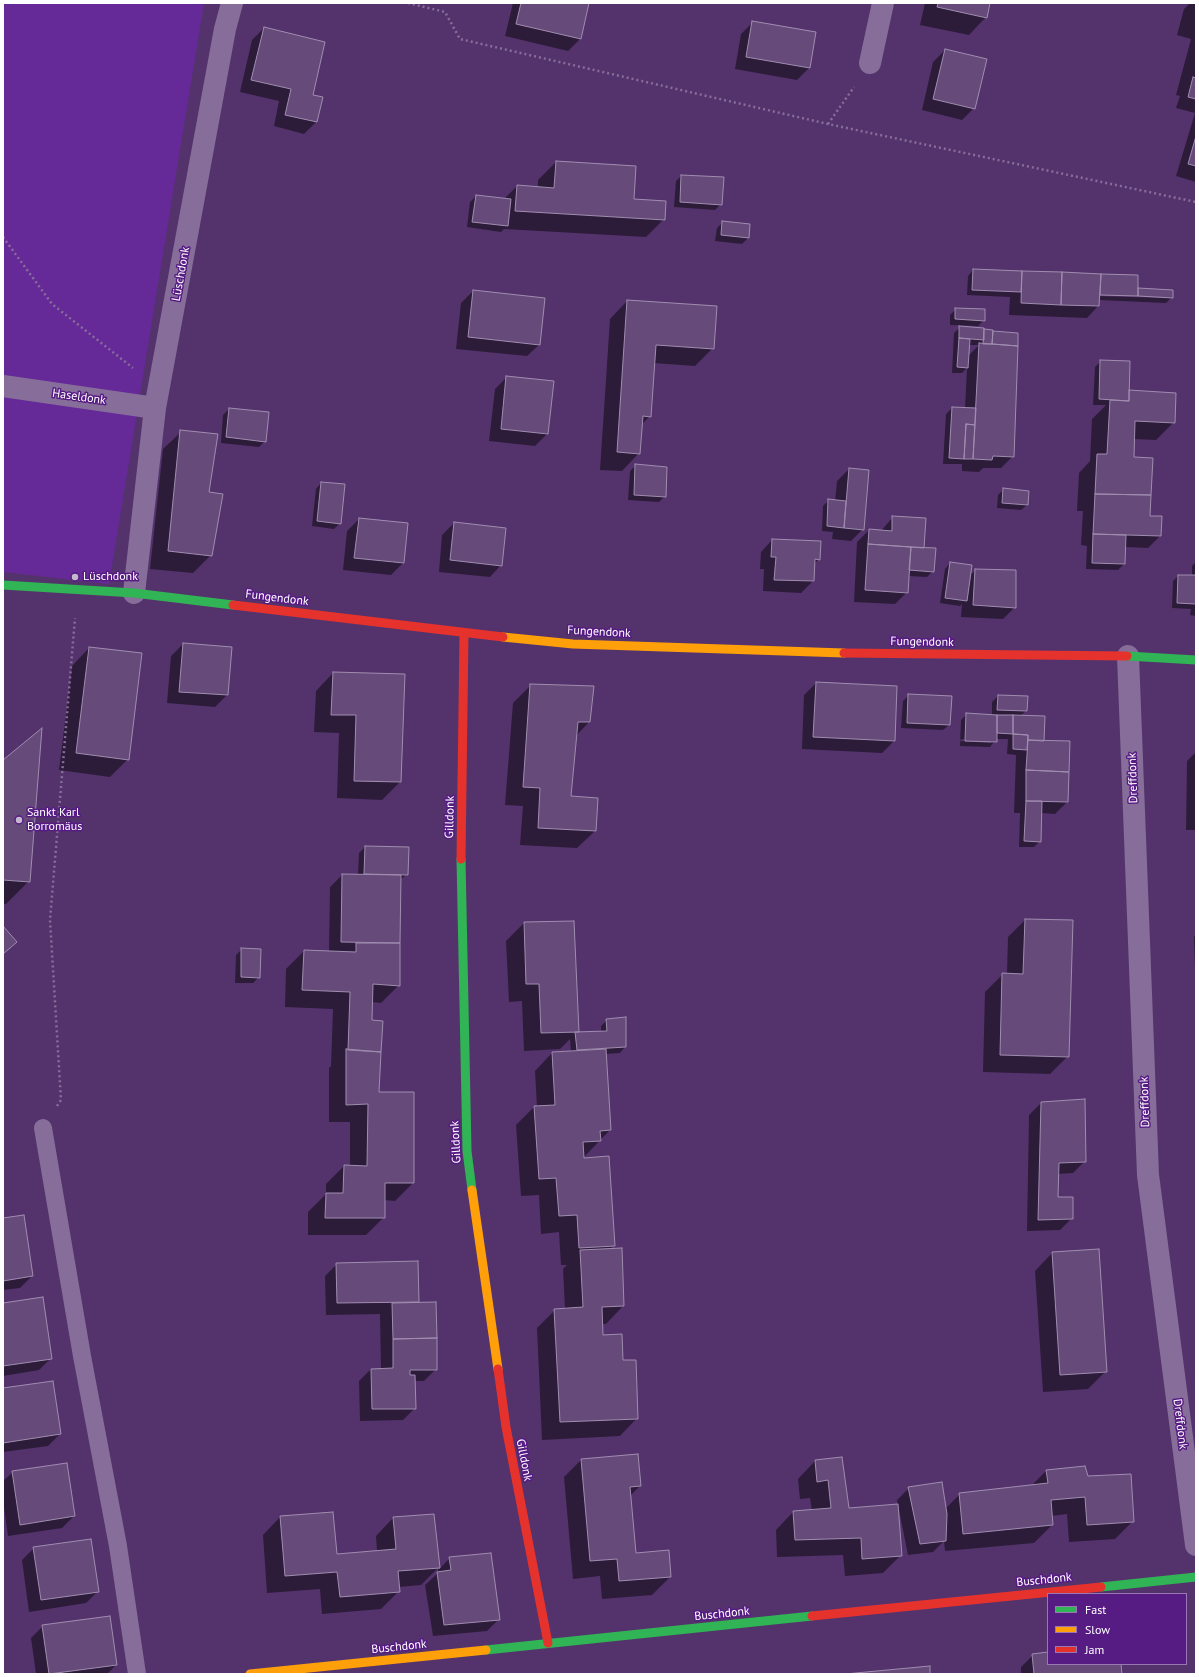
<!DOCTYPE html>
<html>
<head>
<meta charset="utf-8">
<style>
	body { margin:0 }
	#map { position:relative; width:1199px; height:1677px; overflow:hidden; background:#54336c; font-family:"PT Sans",sans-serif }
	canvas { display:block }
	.frame { position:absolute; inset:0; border:4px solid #fff; pointer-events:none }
	.legend { position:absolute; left:1047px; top:1593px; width:140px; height:72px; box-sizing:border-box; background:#571b84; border:1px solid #9a76b5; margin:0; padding:5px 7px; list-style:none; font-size:12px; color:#fff }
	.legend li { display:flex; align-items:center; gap:8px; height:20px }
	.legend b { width:20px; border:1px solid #9a76b5 }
</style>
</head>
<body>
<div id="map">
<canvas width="1199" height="1677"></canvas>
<div class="frame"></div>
<ul class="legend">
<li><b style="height:5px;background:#30b455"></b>Fast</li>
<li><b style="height:5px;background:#ff9f0a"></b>Slow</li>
<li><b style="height:5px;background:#e5322d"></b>Jam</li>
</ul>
</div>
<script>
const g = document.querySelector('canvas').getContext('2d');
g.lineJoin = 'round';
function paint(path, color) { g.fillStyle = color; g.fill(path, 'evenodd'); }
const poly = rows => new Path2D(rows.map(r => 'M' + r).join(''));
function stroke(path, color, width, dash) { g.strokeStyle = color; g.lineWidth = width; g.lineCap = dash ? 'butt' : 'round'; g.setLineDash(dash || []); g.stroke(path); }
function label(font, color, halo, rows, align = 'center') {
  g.font = font + ' "PT Sans",sans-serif'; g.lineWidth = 3; g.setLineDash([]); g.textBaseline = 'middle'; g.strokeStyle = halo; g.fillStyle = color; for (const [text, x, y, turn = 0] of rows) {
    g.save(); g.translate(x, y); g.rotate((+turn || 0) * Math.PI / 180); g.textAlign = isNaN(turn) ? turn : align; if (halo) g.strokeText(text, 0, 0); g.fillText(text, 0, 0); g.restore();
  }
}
paint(poly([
	[3,3,204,3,109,584,3,572]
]), '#662998');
paint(poly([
	[513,3,588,3,580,39,568,51,505,36],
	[925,3,989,3,986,17,969,35,920,25],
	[1190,3,1196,3,1196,182,1176,176,1195,113,1176,108,1180,96,1176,95,1191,39,1177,35,1184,9],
	[753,22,809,68,797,80,735,69,741,34],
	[264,28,312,95,316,122,304,134,274,126,279,101,240,92,252,40],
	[945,50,974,108,962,120,922,110,933,62],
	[556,162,633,200,664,219,646,237,504,229,501,232,467,227,470,202,476,196,504,199,517,186,538,187,538,180],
	[681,176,721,204,715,210,674,207,676,181],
	[723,222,748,238,742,244,715,241,717,228],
	[973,270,1137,276,1137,289,1172,297,1166,303,1099,300,1098,306,1087,318,1009,315,1010,297,967,295,968,276],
	[1095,294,1167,296,1167,298,1095,296],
	[473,291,539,345,527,356,456,349,461,303],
	[627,301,713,348,695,366,653,363,650,416,641,425,639,453,622,471,600,470,610,319],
	[956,309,984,320,978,326,950,325,950,315],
	[960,327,1017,333,1013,456,1001,468,983,468,979,472,962,471,962,464,943,464,946,414,952,408,965,409,967,368,962,373,952,373,954,333],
	[969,345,979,345,968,356],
	[1101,361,1128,391,1174,422,1156,440,1134,439,1133,458,1149,517,1160,536,1148,548,1125,547,1124,564,1118,570,1086,569,1087,546,1081,545,1083,511,1077,511,1079,473,1090,461,1092,419,1106,405,1093,405,1095,367],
	[507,377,547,434,535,446,489,441,495,389],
	[229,409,265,441,259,447,221,443,223,415],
	[181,432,208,493,211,555,193,573,150,569,163,449],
	[636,465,665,496,659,502,628,500,630,471],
	[849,469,863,529,851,541,832,539,833,532,822,531,823,506,829,500,835,501,837,481],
	[321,483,340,523,334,529,312,526,316,489],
	[1003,490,1027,505,1021,510,997,508,998,495],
	[893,517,923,547,933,571,927,577,908,576,907,592,895,604,854,602,857,542,869,530,881,531],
	[359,519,403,563,391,575,343,570,347,531],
	[454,523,501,565,490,577,439,572,442,535],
	[772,540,819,559,814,564,813,581,801,593,763,591,764,569,760,569,761,552],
	[1196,562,1196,616,1190,615,1191,609,1172,608,1173,581,1178,576,1192,576,1192,566],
	[950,563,969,576,976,570,1015,607,1003,619,961,617,962,604,960,606,940,603,945,569],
	[183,644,227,695,215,707,167,703,171,656],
	[89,648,128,759,110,777,59,770,72,666],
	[333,673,400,782,382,800,337,798,339,733,314,732,316,691],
	[816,683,894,741,882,753,802,749,804,695],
	[531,685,593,687,589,722,576,736,570,797,595,831,577,848,520,845,523,806,505,805,513,703],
	[909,695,949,725,943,730,901,728,903,701],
	[998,696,1026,711,1020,716,1043,741,1067,802,1055,814,1041,813,1040,841,1034,847,1019,847,1020,813,1014,813,1016,755,1007,754,1008,739,996,739,990,747,960,746,961,720,967,714,992,715,992,702],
	[960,739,991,741,991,743,960,741],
	[1196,752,1196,830,1186,830,1187,761],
	[3,761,29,881,6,904,3,904],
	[365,847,408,848,407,874,400,880,399,985,381,1003,372,1002,371,1021,378,1093,413,1183,395,1201,384,1200,384,1217,366,1235,308,1235,308,1212,326,1194,326,1184,344,1166,350,1166,350,1122,329,1122,329,1068,331,1066,333,1009,285,1007,286,969,304,951,329,952,330,887,342,875,358,875,359,853],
	[1025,920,1068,1056,1050,1074,983,1072,985,992,1003,974,1007,974,1008,937],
	[573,922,578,1033,601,1032,601,1026,607,1020,625,1047,620,1053,605,1054,610,1130,582,1159,614,1245,609,1250,623,1306,606,1324,602,1324,602,1336,622,1361,637,1418,620,1436,542,1440,537,1328,555,1310,565,1309,563,1269,567,1265,561,1265,559,1232,541,1234,539,1195,521,1196,516,1125,534,1107,537,1107,535,1071,552,1053,571,1052,570,1039,560,1049,524,1051,522,1001,509,1002,506,941,524,923],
	[1196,934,1196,970,1195,970,1194,937],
	[242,949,259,977,253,983,235,983,236,955],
	[1196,1005,1196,1027,1195,1027,1195,1006],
	[1041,1103,1085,1161,1073,1173,1057,1174,1057,1198,1072,1218,1060,1230,1027,1231,1029,1115],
	[3,1219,32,1276,20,1288,3,1290],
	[1052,1253,1106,1371,1088,1389,1043,1392,1035,1271],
	[418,1262,418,1303,436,1369,424,1381,415,1381,415,1408,403,1420,360,1421,359,1381,371,1369,381,1369,380,1314,326,1315,325,1276,337,1264],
	[3,1304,51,1358,39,1370,3,1376],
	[3,1389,60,1434,48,1446,3,1452],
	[581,1460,640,1486,630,1496,635,1554,670,1577,652,1595,602,1599,600,1576,573,1579,564,1477],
	[815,1461,848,1509,898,1505,897,1500,909,1488,946,1508,960,1494,1031,1486,1046,1471,1087,1477,1133,1521,1115,1539,1069,1542,1067,1514,1051,1516,1052,1525,1034,1543,945,1551,944,1541,933,1552,908,1555,899,1510,898,1511,901,1555,883,1573,845,1576,843,1555,777,1557,776,1530,793,1512,812,1511,810,1498,800,1499,798,1479],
	[13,1472,74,1516,62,1528,8,1536,3,1500,3,1481],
	[433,1515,439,1569,450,1558,499,1619,487,1631,433,1636,425,1585,438,1573,438,1568,421,1585,398,1587,399,1591,381,1609,322,1614,320,1589,267,1593,263,1535,280,1517,336,1555,377,1551,376,1536,393,1518],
	[34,1548,98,1591,86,1603,29,1612,22,1560],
	[43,1626,116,1665,107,1674,36,1674,31,1638],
	[1048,1653,1048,1664,1120,1664,1121,1674,1021,1674,1021,1667,1033,1655]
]), '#0007');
const building = poly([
	[521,3,589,3,581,39,516,24,521,3],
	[938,3,990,3,987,18,937,7,938,3],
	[752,21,816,32,810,68,746,57,752,21],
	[264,27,325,42,313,95,323,97,317,122,285,115,291,89,251,80,264,27],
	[945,49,987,59,975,109,933,99,945,49],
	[1193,77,1196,78,1196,99,1188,97,1193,77],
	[1196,136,1196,166,1188,164,1196,136],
	[556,161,636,166,634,199,666,201,665,220,515,211,517,185,554,188,556,161],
	[681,175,724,177,722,205,680,202,681,175],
	[476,195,511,199,508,226,472,222,476,195],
	[722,221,750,224,749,238,721,235,722,221],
	[973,269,1022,271,1021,292,972,290,973,269],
	[1022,271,1062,272,1061,305,1021,303,1022,271],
	[1062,272,1101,274,1099,306,1061,305,1062,272],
	[1101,274,1138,275,1138,296,1100,295,1101,274],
	[1138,288,1173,290,1173,298,1138,296,1138,288],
	[473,290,545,298,540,345,468,337,473,290],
	[627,300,717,306,714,349,656,345,651,417,643,416,640,454,617,452,627,300],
	[955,308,985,309,985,321,955,319,955,308],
	[959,326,984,328,984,340,959,338,959,326],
	[984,329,993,330,992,344,983,344,984,329],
	[993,331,1018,333,1018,346,992,344,993,331],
	[959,338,970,339,968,368,957,367,959,338],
	[979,343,1018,346,1014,457,993,456,992,460,973,459,979,343],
	[1100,360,1130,361,1129,401,1099,399,1100,360],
	[506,376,554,381,548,434,501,429,506,376],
	[1129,390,1176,393,1175,423,1135,421,1134,457,1153,458,1151,495,1095,494,1097,454,1107,454,1110,400,1129,401,1129,390],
	[952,407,976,408,975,425,966,424,964,459,949,458,952,407],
	[229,408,269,412,266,442,226,437,229,408],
	[966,424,975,425,973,459,964,459,966,424],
	[180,430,218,434,209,492,223,494,212,556,168,551,180,430],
	[635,464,667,467,666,497,634,495,635,464],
	[849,468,869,470,864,530,844,528,849,468],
	[321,482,345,484,341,524,317,521,321,482],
	[1003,488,1029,491,1028,505,1002,503,1003,488],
	[1095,494,1151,495,1150,516,1162,516,1161,536,1093,534,1095,494],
	[828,499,846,501,844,528,827,526,828,499],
	[892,516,926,518,924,548,868,544,869,529,892,531,892,516],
	[359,518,408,523,404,563,354,558,359,518],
	[454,522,506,528,502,566,450,560,454,522],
	[1093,534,1126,535,1125,564,1092,563,1093,534],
	[772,539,821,541,820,560,815,559,814,581,774,580,776,557,771,557,772,539],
	[868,544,911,547,908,593,865,590,868,544],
	[911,547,936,548,934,572,909,570,911,547],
	[950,562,972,565,967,601,945,598,950,562],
	[975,569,1016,570,1016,608,973,605,975,569],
	[1178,575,1196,575,1196,604,1177,603,1178,575],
	[183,643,232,647,228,695,179,692,183,643],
	[89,647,142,653,129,760,76,753,89,647],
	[333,672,405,674,401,782,354,781,356,715,331,715,333,672],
	[816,682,897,686,895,741,813,737,816,682],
	[530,684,594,686,590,722,578,722,571,796,598,798,596,831,538,828,540,788,523,787,530,684],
	[908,694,952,696,950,725,907,723,908,694],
	[998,695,1028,696,1027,711,997,710,998,695],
	[966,713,997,715,997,742,965,741,966,713],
	[997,715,1013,715,1013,734,997,733,997,715],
	[1013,715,1045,716,1044,741,1028,740,1028,735,1013,734,1013,715],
	[42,728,30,882,3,880,3,760,42,728],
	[1013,734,1028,735,1027,750,1013,749,1013,734],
	[1028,740,1070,741,1069,772,1026,770,1028,740],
	[1026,770,1069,772,1068,802,1026,801,1026,770],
	[1026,801,1042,801,1041,842,1024,841,1026,801],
	[365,846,409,847,408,875,364,874,365,846],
	[342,874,401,875,400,943,341,942,342,874],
	[1025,919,1073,920,1069,1057,1000,1055,1002,973,1023,974,1025,919],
	[574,921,579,1032,541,1033,539,984,526,984,524,922,574,921],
	[3,926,17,942,3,954,3,926],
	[356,943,400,943,400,986,373,984,372,1020,383,1021,381,1052,348,1050,350,992,302,990,304,950,356,952,356,943],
	[241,948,261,949,260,978,241,977,241,948],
	[626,1017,626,1047,577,1050,575,1032,607,1031,606,1019,626,1017],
	[346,1049,381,1052,379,1092,414,1092,414,1183,385,1183,385,1218,325,1218,326,1193,343,1193,344,1165,367,1166,368,1104,346,1105,346,1049],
	[606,1049,611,1130,600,1131,601,1141,583,1142,584,1158,609,1156,615,1246,579,1248,577,1215,559,1216,556,1178,539,1179,534,1106,555,1105,552,1052,606,1049],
	[1085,1099,1086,1162,1059,1163,1058,1197,1073,1197,1073,1219,1038,1220,1041,1102,1085,1099],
	[24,1215,33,1276,3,1281,3,1218,24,1215],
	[622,1248,624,1306,602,1307,603,1335,622,1334,623,1360,636,1360,638,1419,560,1422,554,1309,583,1307,580,1250,622,1248],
	[1099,1249,1107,1372,1060,1375,1052,1252,1099,1249],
	[418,1261,419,1302,337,1303,336,1263,418,1261],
	[43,1297,52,1359,3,1366,3,1303,43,1297],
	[436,1302,437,1338,393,1339,392,1303,436,1302],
	[437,1338,437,1370,410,1370,410,1375,415,1375,416,1409,372,1409,371,1369,393,1368,393,1339,437,1338],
	[53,1381,61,1434,3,1443,3,1388,53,1381],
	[638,1454,641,1486,630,1487,636,1553,669,1550,671,1577,619,1581,617,1559,590,1561,581,1459,638,1454],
	[842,1457,849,1508,898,1504,902,1556,862,1559,861,1538,795,1540,793,1511,831,1508,828,1480,817,1482,815,1460,842,1457],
	[67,1463,75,1516,20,1525,12,1471,67,1463],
	[1085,1466,1088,1476,1131,1474,1134,1522,1087,1525,1085,1497,1051,1500,1053,1525,963,1534,959,1493,1048,1483,1046,1470,1085,1466],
	[942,1482,947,1514,946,1541,920,1544,908,1487,942,1482],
	[333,1512,337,1554,396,1549,393,1517,434,1514,440,1568,398,1571,400,1592,340,1597,337,1572,285,1576,280,1516,333,1512],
	[91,1539,99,1592,41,1600,33,1547,91,1539],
	[491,1553,500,1620,444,1625,437,1572,451,1570,449,1557,491,1553],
	[110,1616,117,1665,49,1674,42,1625,110,1616],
	[1048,1652,1048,1664,1121,1664,1122,1674,1034,1674,1032,1654,1048,1652],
	[930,1666,930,1674,845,1674,930,1666]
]);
paint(building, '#664b7a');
stroke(building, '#a08db0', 1);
stroke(poly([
	[408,3,445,12,460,39,828,124,1196,202],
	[828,124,854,87],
	[3,237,52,304,133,368],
	[57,1106,61,1100,50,920,75,618]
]), '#876e9a', 2.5, [2, 3]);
stroke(poly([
	[43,1128,82,1356,118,1546,137,1674]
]), '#876e9a', 18);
stroke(poly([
	[870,63,883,3],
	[3,386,155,408],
	[134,593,155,408,225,29,232,3],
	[1128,656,1148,1175,1196,1545]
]), '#876e9a', 22);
stroke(poly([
	[3,585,134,593,233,605],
	[1127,656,1196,660],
	[461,859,467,1151,472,1190],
	[1101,1587,1196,1577],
	[486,1650,812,1616]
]), '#30b455', 9);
stroke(poly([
	[503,637,573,644,844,653],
	[472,1190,498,1369],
	[250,1674,486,1650]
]), '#ff9f0a', 9);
stroke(poly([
	[233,605,503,637],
	[844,653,1127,656],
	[461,859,464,633],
	[498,1369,506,1427,548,1643],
	[812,1616,1101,1587]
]), '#e5322d', 9);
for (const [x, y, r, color] of [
	[75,577,4,"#c3b8cc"],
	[19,820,4,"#c3b8cc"]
]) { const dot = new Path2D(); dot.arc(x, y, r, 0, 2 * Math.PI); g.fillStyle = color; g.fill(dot); stroke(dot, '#571b84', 1.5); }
label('12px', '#fff', '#571b84', [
	["Lüschdonk",181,274,-80],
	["Haseldonk",79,397,8],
	["Fungendonk",277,598,7],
	["Fungendonk",599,632,3],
	["Fungendonk",922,642,1],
	["Dreffdonk",1133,778,-92],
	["Gilldonk",450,817,-89],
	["Dreffdonk",1145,1102,-92],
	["Gilldonk",456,1142,-93],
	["Dreffdonk",1180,1424,83],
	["Gilldonk",524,1460,79],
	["Buschdonk",1044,1580,-6],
	["Buschdonk",722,1614,-6],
	["Buschdonk",399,1647,-6]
]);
label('12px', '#fff', '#571b84', [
	["Lüschdonk",83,577],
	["Sankt Karl",27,813],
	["Borromäus",27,827]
], 'left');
</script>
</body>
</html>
